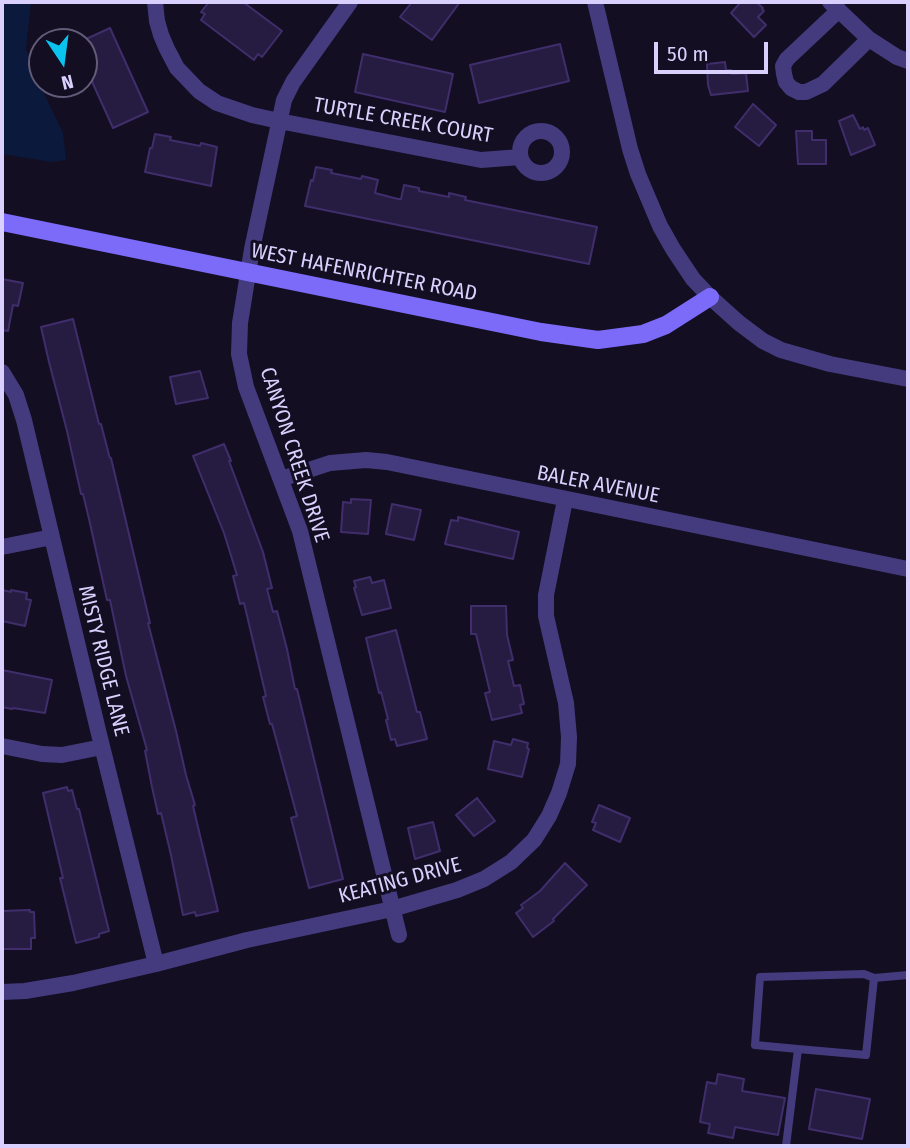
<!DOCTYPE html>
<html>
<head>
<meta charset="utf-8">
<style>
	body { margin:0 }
	#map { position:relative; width:910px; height:1148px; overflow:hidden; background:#130e21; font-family:"Fira Sans Condensed",sans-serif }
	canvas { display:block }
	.frame { position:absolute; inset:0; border:4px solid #d9d0fd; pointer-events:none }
	.north { position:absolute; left:28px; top:28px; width:70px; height:70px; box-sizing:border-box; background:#130e21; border:2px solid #625c79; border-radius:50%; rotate:167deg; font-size:19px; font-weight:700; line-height:28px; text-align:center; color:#d9d0fd }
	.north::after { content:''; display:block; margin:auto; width:24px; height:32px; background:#0ac3ef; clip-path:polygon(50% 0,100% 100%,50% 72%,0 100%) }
	.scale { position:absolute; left:654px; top:42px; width:114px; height:32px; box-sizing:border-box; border:4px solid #d9d0fd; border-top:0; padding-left:9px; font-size:21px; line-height:24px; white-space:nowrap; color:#d9d0fd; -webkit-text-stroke:5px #130e21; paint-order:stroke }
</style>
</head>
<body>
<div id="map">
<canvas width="910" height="1148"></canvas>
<div class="frame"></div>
<div class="north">N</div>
<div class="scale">50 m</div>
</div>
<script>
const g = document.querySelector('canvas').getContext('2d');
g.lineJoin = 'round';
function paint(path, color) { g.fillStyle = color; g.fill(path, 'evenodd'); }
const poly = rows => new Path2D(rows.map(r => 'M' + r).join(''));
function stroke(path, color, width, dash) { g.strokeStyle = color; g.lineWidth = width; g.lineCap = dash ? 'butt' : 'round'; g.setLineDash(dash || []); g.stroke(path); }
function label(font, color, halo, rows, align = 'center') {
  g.font = font + ' "Fira Sans Condensed",sans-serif'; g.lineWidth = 6; g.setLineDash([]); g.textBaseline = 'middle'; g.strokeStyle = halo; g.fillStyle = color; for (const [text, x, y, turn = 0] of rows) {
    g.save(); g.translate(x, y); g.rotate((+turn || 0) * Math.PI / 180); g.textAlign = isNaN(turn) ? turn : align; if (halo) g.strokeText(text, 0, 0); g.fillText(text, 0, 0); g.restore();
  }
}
paint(poly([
	[2,2,31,2,26,49,40,85,63,133,66,160,52,162,2,154]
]), '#0b193d');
const building = poly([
	[209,2,243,2,282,31,262,57,258,54,254,60,201,20,205,14,201,12,209,2],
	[412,2,460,2,432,40,400,17,412,2],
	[741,2,756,2,763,8,762,9,764,11,758,17,766,25,754,37,731,13,741,2],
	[110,28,148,112,113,128,84,64,84,40,110,28],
	[560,44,569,81,479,103,470,65,560,44],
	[363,54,453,74,445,112,355,92,363,54],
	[725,62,726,70,731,70,732,74,746,73,748,91,711,95,708,85,707,64,725,62],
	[753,104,776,125,759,146,735,127,753,104],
	[853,115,860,129,863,127,864,130,868,128,875,145,851,155,839,121,853,115],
	[796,131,812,131,812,140,826,140,826,164,798,164,796,131],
	[155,134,171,137,170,140,200,146,201,143,217,147,211,186,145,172,150,148,152,148,155,134],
	[316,167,332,170,331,173,361,179,362,176,378,180,375,193,398,199,401,199,404,185,419,188,419,191,449,197,449,193,466,197,465,200,597,227,589,264,305,206,311,180,313,181,316,167],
	[2,279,23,283,18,306,13,305,8,331,2,330,2,279],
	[73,319,99,424,101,424,109,455,110,458,111,458,150,623,148,623,176,731,186,775,195,805,193,806,218,911,196,916,195,912,183,915,171,855,161,813,158,814,152,787,145,751,147,750,126,676,110,600,107,600,89,519,83,494,81,494,67,431,49,362,41,327,73,319],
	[200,371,208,398,176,404,170,377,200,371],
	[224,444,231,461,229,461,263,552,272,588,267,589,273,612,277,611,287,649,295,689,297,689,343,879,309,888,291,818,297,816,272,724,270,724,263,697,266,696,244,603,240,604,233,576,237,575,224,533,193,456,224,444],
	[351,499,371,500,368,534,341,532,343,502,351,503,351,499],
	[392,504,421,510,414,540,386,534,392,504],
	[458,517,519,532,513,559,445,544,451,520,458,521,458,517],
	[370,577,372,583,384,580,391,608,362,615,354,588,356,587,354,581,370,577],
	[2,590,11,592,11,590,27,593,26,599,31,600,25,626,2,621,2,590],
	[471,606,506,606,507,635,513,660,508,661,514,686,520,685,524,704,520,705,522,713,492,720,485,693,490,692,476,634,471,634,471,606],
	[396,630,417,712,420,712,427,739,397,746,395,739,391,740,386,720,388,719,381,692,379,693,366,638,396,630],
	[2,670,52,680,45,713,13,708,12,709,2,707,2,670],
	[513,739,528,743,527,748,529,749,522,777,488,769,494,741,511,745,513,739],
	[67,787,68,791,72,790,77,809,79,809,109,931,99,934,99,937,76,943,60,878,63,878,43,793,67,787],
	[477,798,495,821,474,836,456,815,477,798],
	[599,805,630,818,620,842,593,830,596,823,592,822,599,805],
	[433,822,440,851,415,859,408,828,433,822],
	[565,863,587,885,553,919,554,921,533,937,516,913,523,908,521,905,540,891,565,863],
	[30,910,30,912,34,912,35,938,31,938,31,949,3,949,2,911,30,910],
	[718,1074,744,1079,742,1091,785,1098,778,1135,735,1127,733,1138,708,1133,710,1124,700,1122,707,1082,716,1084,718,1074],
	[816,1089,870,1099,862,1139,809,1129,816,1089]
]);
paint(building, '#261b41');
stroke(building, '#402e6c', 2);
stroke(poly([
	[798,1049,755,1045,760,977,864,974,874,978],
	[786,1146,798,1049,866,1055,874,978,908,975]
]), '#443b7e', 8);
stroke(poly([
	[155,2,157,21,161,35,167,49,177,68,199,91,217,103,252,115,279,121,481,160,520,157],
	[350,2,293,82,284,100,252,249,240,323,239,354,246,387,300,531,399,935],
	[595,2,630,149,638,174,660,226,673,249,693,279,710,297,739,323,763,341,781,350,830,364,908,379],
	[830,2,869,39,897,57,908,61],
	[839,10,787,59,783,66,784,74,786,82,791,88,799,92,806,92,823,84,869,39],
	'520 152a21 21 0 1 1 42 0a21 21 0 1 1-42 0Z',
	[2,372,16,395,24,420,98,730,156,964],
	[281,479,330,463,366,460,387,462,908,569],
	[2,547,52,537],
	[2,746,42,754,62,755,102,747],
	[2,992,25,991,73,983,156,964,247,940,392,909,457,890,484,879,511,862,534,840,549,816,559,793,568,764,569,737,566,703,546,616,546,595,565,500]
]), '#443b7e', 16);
stroke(poly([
	[2,222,541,332,598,340,643,334,666,325,710,297]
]), '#7c6bf9', 18);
label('21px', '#d9d0fd', '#130e21', [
	["TURTLE CREEK COURT",403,121,10],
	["WEST HAFENRICHTER ROAD",364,273,11],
	["CANYON CREEK DRIVE",294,455,72],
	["BALER AVENUE",598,485,11],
	["MISTY RIDGE LANE",103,661,76],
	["KEATING DRIVE",400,881,-15]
]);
</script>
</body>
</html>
